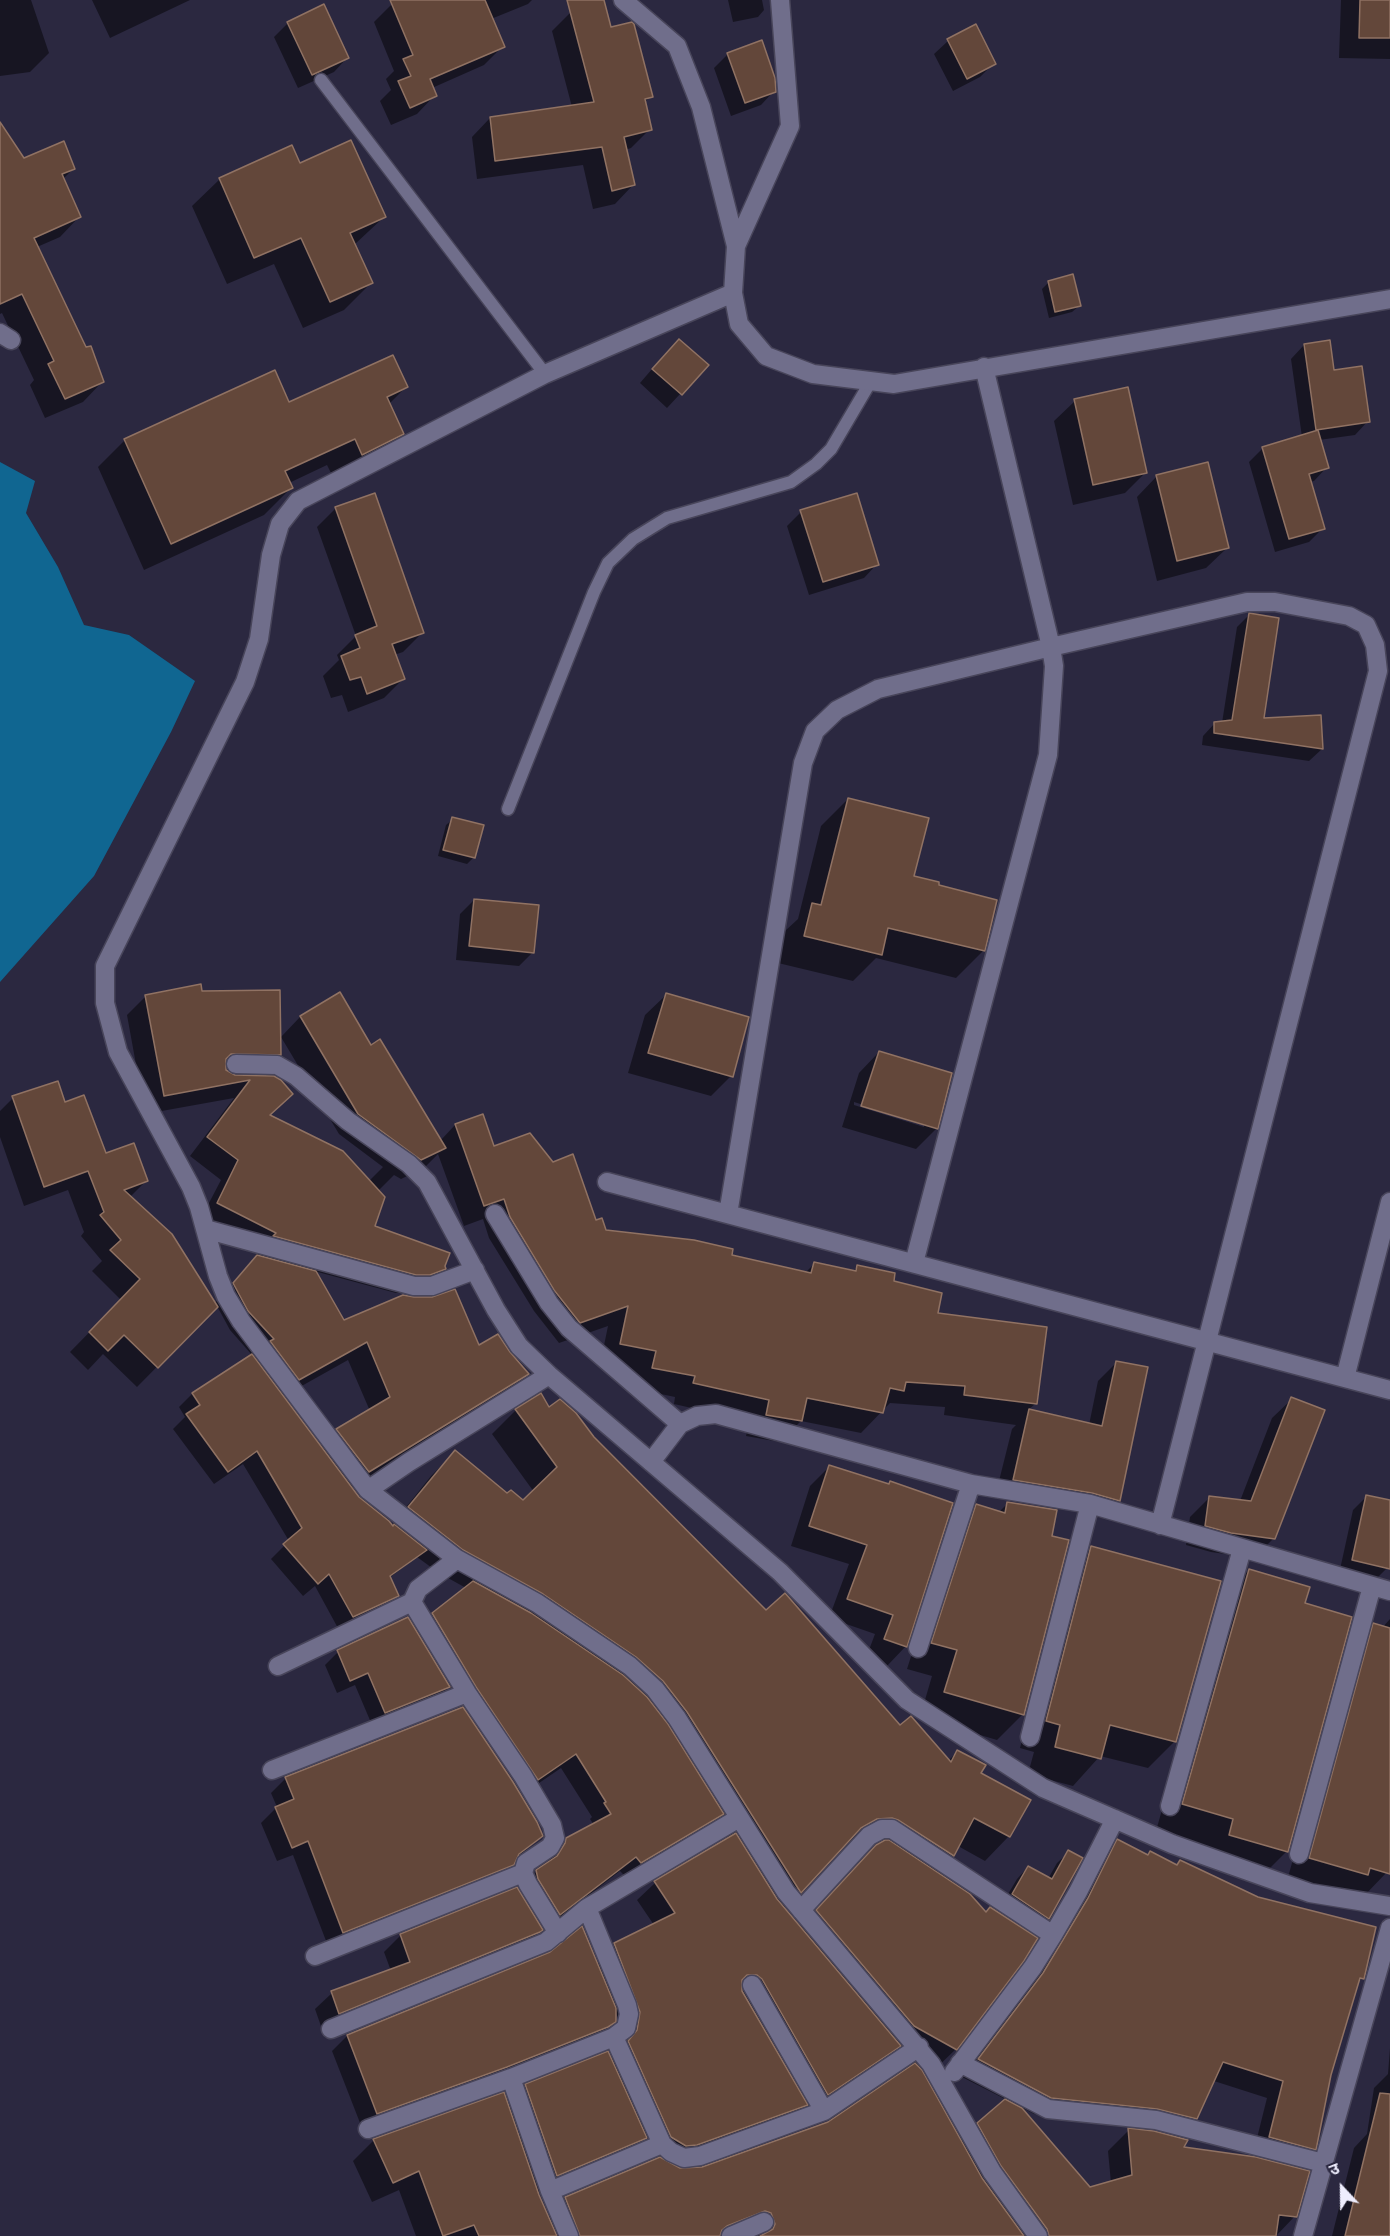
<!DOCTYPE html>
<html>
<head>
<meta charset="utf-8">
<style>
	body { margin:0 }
	#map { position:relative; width:1390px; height:2236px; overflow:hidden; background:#2b2840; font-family:Georgia,"Noto Sans Devanagari",serif }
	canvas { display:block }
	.north { position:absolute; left:1312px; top:2158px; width:60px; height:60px; -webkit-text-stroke:4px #2b2840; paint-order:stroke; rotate:338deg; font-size:16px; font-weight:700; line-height:24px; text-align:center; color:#eeedfd }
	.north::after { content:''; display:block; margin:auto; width:21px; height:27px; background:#eeedfd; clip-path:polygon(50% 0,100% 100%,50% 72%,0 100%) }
</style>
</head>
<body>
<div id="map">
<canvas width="1390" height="2236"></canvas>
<div class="north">उ</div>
</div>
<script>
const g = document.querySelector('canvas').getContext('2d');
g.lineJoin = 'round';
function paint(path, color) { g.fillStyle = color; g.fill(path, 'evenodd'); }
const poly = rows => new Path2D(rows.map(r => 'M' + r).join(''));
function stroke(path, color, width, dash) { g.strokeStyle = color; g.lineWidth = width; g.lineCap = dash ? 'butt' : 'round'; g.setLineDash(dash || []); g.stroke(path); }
paint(poly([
	[0,462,35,481,26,513,58,567,84,625,129,635,195,681,171,732,94,876,0,982]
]), '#106691');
paint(poly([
	[0,0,31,0,49,53,30,72,0,76],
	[92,0,190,0,110,38],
	[402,0,532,0,528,4,491,19,503,46,484,65,432,88,435,95,417,114,391,125,380,101,391,90,386,79,394,71,374,22,392,4],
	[728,0,762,0,764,10,758,17,733,22],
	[1341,0,1390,0,1390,59,1339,58],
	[323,6,347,58,334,72,298,88,274,37,288,23],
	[571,12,651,96,644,103,650,129,631,148,625,150,633,185,615,204,593,209,583,165,477,179,472,137,490,118,572,107,552,31],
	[948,41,994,63,980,77,953,91,934,54],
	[728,54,774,91,761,105,731,116,714,68],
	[299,165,384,217,354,245,371,283,344,310,303,328,274,264,227,284,192,206,220,179],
	[73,169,63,179,79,217,60,237,37,247,102,382,83,402,45,418,30,385,34,380,2,313,0,314,0,175],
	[1049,282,1079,306,1072,312,1049,318,1042,289],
	[1304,345,1333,372,1368,421,1355,435,1319,440,1327,467,1314,481,1309,482,1323,528,1309,542,1275,552,1249,462,1263,448,1302,437,1291,359],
	[665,354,707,365,667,408,640,383],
	[406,387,389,404,402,434,375,461,335,481,327,465,289,483,291,488,264,515,144,570,98,467,125,440,288,404],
	[1075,401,1146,472,1125,493,1073,505,1054,421],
	[1157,476,1227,548,1206,568,1157,581,1137,497],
	[336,508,422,633,403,652,394,655,403,679,384,698,348,712,342,695,331,698,323,676,339,660,337,655,356,636,317,527],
	[801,512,877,564,864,578,809,595,787,526],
	[1249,615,1262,720,1322,749,1309,761,1202,745,1203,736,1215,723,1222,723,1237,627],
	[848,799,912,877,937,886,996,901,983,951,956,978,876,958,853,981,778,963,785,931,798,919,821,826],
	[453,819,474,857,467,864,438,856,446,825],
	[474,900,533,952,519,966,456,960,460,914],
	[201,993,279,1054,261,1073,228,1072,235,1077,273,1078,269,1116,369,1181,383,1167,339,1134,281,1037,300,1017,339,994,371,1047,440,1141,455,1125,493,1148,605,1231,805,1273,814,1264,852,1272,858,1267,892,1283,936,1314,1035,1404,1028,1410,1089,1425,1098,1381,1116,1363,1119,1500,1101,1518,1073,1510,995,1497,1012,1429,1016,1425,944,1415,945,1407,890,1403,861,1433,801,1421,780,1442,746,1436,749,1421,674,1404,675,1397,632,1388,636,1372,600,1365,608,1326,559,1343,534,1311,489,1238,483,1219,464,1226,438,1154,424,1168,401,1179,394,1175,378,1191,373,1227,444,1268,425,1287,410,1293,396,1293,314,1271,343,1322,479,1347,527,1374,509,1392,351,1489,358,1498,391,1526,431,1476,455,1452,507,1494,524,1502,534,1492,492,1434,516,1410,548,1410,593,1438,766,1612,900,1727,948,1761,957,1752,979,1774,1009,1836,985,1861,958,1846,953,1855,935,1873,956,2049,930,2074,919,2068,960,2142,1007,2100,962,2077,1026,1991,1072,1916,1101,1858,1118,1841,1147,1856,1176,1866,1180,1861,1362,1978,1356,1984,1330,2075,1314,2149,1298,2165,1253,2154,1267,2098,1214,2081,1196,2118,1179,2135,1140,2125,1034,2114,1019,2106,1090,2189,1111,2183,1108,2151,1129,2130,1182,2149,1295,2216,1276,2236,416,2236,399,2190,372,2202,353,2161,374,2140,507,2105,526,2086,610,2060,620,2050,623,2030,616,2013,615,2021,599,2036,362,2128,332,2051,347,2036,551,1954,596,1964,615,1945,654,1925,637,1900,655,1883,728,1839,716,1820,707,1828,626,1877,620,1871,545,1929,522,1886,537,1871,548,1864,551,1854,567,1839,594,1825,590,1819,592,1817,561,1768,523,1794,462,1702,418,1629,433,1614,466,1588,439,1573,417,1557,389,1578,397,1596,383,1609,339,1630,315,1586,303,1596,271,1559,289,1541,243,1464,214,1484,173,1429,185,1417,179,1407,192,1394,252,1355,230,1330,217,1306,137,1387,103,1354,88,1370,70,1352,121,1300,92,1271,102,1261,81,1236,84,1232,68,1190,24,1206,0,1137,0,1111,13,1098,64,1104,105,1155,146,1181,129,1198,214,1304,258,1255,256,1255,258,1252,199,1222,221,1180,190,1156,234,1098,145,1114,127,1015,146,996],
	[348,1360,370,1411,337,1430,320,1447,282,1397],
	[851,1843,874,1843,877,1846,800,1928,783,1909,839,1850],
	[891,2053,914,2066,829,2123,702,2169,680,2170,668,2163,678,2162,788,2122,806,2105,810,2111,881,2063],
	[646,2137,654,2155,659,2159,566,2198,547,2217,537,2193,628,2155],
	[666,995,731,1076,711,1096,628,1073,645,1015],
	[879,1052,951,1074,936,1129,916,1149,842,1127,859,1073],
	[854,1102,924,1124,924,1127,854,1105],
	[1292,1399,1274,1538,1254,1558,1211,1552,1186,1545,1190,1517,1210,1497,1240,1501,1272,1418],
	[829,1467,888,1486,906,1646,887,1666,866,1658,875,1634,829,1618,849,1564,791,1546,810,1486],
	[1367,1496,1390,1501,1390,1556,1387,1568,1374,1581,1339,1574,1353,1510],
	[1008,1503,1023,1714,997,1740,920,1717,932,1676,907,1669,951,1531,977,1505,998,1513],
	[1091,1548,1175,1741,1148,1768,1100,1756,1073,1786,1028,1774,1034,1752,1020,1748,1064,1575],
	[1249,1570,1304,1604,1287,1851,1260,1878,1203,1861,1207,1846,1156,1831,1222,1597],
	[1390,1619,1390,1860,1387,1872,1364,1896,1287,1881,1351,1648,1374,1625,1382,1628],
	[338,1652,449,1687,436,1700,372,1725,355,1685,337,1693,325,1665],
	[286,1778,541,1836,515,1860,497,1879,328,1946,293,1855,277,1861,261,1823,277,1807,271,1793],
	[1069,1852,1048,1918,1037,1930,1001,1906,1017,1879,1028,1867,1048,1879,1057,1863],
	[517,1889,541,1930,525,1946,322,2029,315,2009,332,1993,391,1971,384,1952,400,1936],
	[1390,2048,1390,2236,1332,2236,1354,2148,1367,2134,1374,2088,1388,2074]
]), '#0007');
const building = poly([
	[390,0,485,0,505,47,430,79,437,96,410,108,398,81,411,76,403,59,413,55,390,0],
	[567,0,604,0,611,27,632,22,634,24,653,97,645,99,652,130,624,137,635,185,612,191,602,147,495,161,490,117,594,102,567,0],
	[1360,0,1390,0,1390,38,1359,38,1360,0],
	[324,4,349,58,312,75,287,22,324,4],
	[976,24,996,64,967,79,947,39,976,24],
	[762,40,775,78,776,92,745,103,727,53,762,40],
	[0,122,24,158,64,141,75,169,62,174,81,217,34,238,86,347,91,346,104,382,65,399,48,364,54,361,22,294,0,304,0,122],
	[351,140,386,217,350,233,373,283,330,302,301,238,254,258,219,178,292,145,300,163,351,140],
	[1073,274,1081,306,1055,312,1048,281,1073,274],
	[679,339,709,365,682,395,652,369,679,339],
	[1330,340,1334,370,1362,366,1370,422,1316,430,1304,344,1330,340],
	[393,355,408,387,387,397,404,434,362,455,355,439,285,471,293,488,171,544,124,439,275,370,289,402,393,355],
	[1128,387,1147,473,1093,485,1074,399,1128,387],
	[1318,430,1329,468,1309,474,1325,529,1289,539,1262,447,1318,430],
	[1208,462,1229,548,1177,561,1156,475,1208,462],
	[375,493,424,633,392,644,405,679,367,694,361,677,350,680,341,656,360,648,355,635,377,626,335,507,375,493],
	[857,493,879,565,823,582,800,510,857,493],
	[1249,613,1279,618,1264,718,1321,715,1323,749,1214,733,1214,722,1232,720,1249,613],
	[848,798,929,818,914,876,939,882,939,885,997,900,985,951,888,928,882,955,804,936,812,903,821,905,848,798],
	[452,817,484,825,475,858,443,850,452,817],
	[474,899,539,905,534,953,469,946,474,899],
	[201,984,202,991,280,990,281,1055,231,1054,226,1059,226,1070,235,1075,274,1076,281,1080,293,1094,270,1115,343,1151,385,1197,375,1226,450,1253,445,1266,446,1269,430,1275,416,1275,273,1236,276,1233,217,1203,238,1160,207,1137,250,1080,164,1096,145,995,201,984],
	[340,992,371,1045,380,1039,446,1148,421,1160,358,1114,300,1016,340,992],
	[666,993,749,1017,733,1077,648,1053,666,993],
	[879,1051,952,1073,938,1129,861,1106,879,1051],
	[58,1081,65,1102,84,1095,106,1153,134,1143,148,1181,124,1190,172,1234,218,1307,158,1368,124,1335,108,1351,89,1332,140,1279,110,1250,121,1240,100,1215,104,1212,88,1171,44,1187,12,1096,58,1081],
	[483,1114,494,1146,530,1133,553,1162,573,1154,596,1220,602,1218,606,1230,694,1240,733,1249,732,1255,811,1273,814,1262,856,1271,857,1265,895,1273,894,1281,942,1293,938,1313,1047,1327,1037,1404,964,1395,965,1386,906,1382,904,1391,890,1388,883,1413,807,1398,802,1421,766,1415,769,1400,693,1383,695,1376,652,1368,656,1351,620,1344,628,1306,580,1323,554,1290,510,1217,504,1199,484,1206,455,1124,483,1114],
	[257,1255,316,1271,344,1320,403,1295,414,1297,432,1297,455,1289,479,1345,498,1334,510,1352,529,1374,369,1472,336,1429,390,1397,367,1342,299,1380,270,1341,274,1339,248,1311,233,1283,257,1255],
	[252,1354,359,1497,389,1521,393,1526,394,1524,427,1550,390,1576,399,1596,353,1617,329,1574,318,1584,283,1544,302,1528,257,1451,228,1472,186,1414,200,1405,192,1393,252,1354],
	[1116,1361,1148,1367,1120,1501,1092,1493,1013,1480,1029,1409,1102,1426,1116,1361],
	[541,1393,549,1407,560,1399,576,1413,594,1437,766,1610,785,1593,900,1725,911,1716,951,1762,957,1750,986,1765,981,1773,1031,1800,1010,1837,974,1818,954,1856,898,1820,892,1818,877,1819,861,1828,801,1893,687,1712,663,1681,636,1657,543,1594,463,1550,408,1507,455,1450,507,1493,511,1490,523,1500,557,1467,515,1409,541,1393],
	[1291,1397,1325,1410,1275,1539,1231,1533,1205,1526,1209,1496,1251,1501,1291,1397],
	[829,1465,889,1484,890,1481,953,1503,907,1647,884,1639,893,1615,847,1599,867,1545,809,1526,829,1465],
	[1366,1495,1390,1500,1390,1569,1352,1560,1366,1495],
	[1007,1502,1057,1510,1052,1536,1069,1540,1024,1715,944,1692,957,1650,931,1643,976,1504,1005,1513,1007,1502],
	[1091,1546,1221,1581,1176,1742,1110,1725,1101,1759,1055,1747,1060,1725,1046,1721,1091,1546],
	[1249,1569,1310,1587,1305,1603,1352,1617,1288,1852,1229,1835,1233,1819,1182,1804,1249,1569],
	[473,1581,531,1613,623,1675,647,1697,668,1724,724,1814,641,1863,636,1857,560,1915,538,1879,536,1870,557,1856,565,1843,566,1838,611,1814,604,1803,606,1802,576,1754,538,1780,476,1687,432,1613,473,1581],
	[408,1617,450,1687,385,1713,368,1673,350,1681,337,1650,408,1617],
	[1373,1623,1390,1628,1390,1874,1370,1868,1368,1875,1309,1858,1373,1623],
	[463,1707,513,1782,537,1822,543,1836,519,1854,514,1865,343,1933,308,1841,292,1848,275,1807,294,1799,285,1777,463,1707],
	[736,1833,777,1899,901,2046,828,2095,762,1979,757,1975,747,1975,742,1980,742,1991,808,2105,697,2145,686,2146,671,2137,628,2041,637,2030,640,2012,614,1943,675,1913,654,1881,736,1833],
	[1117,1839,1148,1855,1150,1851,1177,1865,1180,1860,1258,1897,1376,1927,1364,1979,1360,1978,1331,2075,1316,2150,1269,2137,1283,2081,1223,2062,1197,2119,1157,2109,1051,2098,978,2059,1043,1973,1088,1898,1117,1839],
	[885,1840,889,1840,970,1894,986,1912,990,1907,1038,1938,1024,1961,957,2050,914,2026,816,1910,876,1845,885,1840],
	[1068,1850,1083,1858,1049,1919,1012,1894,1028,1866,1052,1879,1068,1850],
	[517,1887,543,1930,540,1932,339,2014,331,1991,410,1962,400,1934,517,1887],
	[582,1926,616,2008,616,2022,608,2027,507,2067,377,2114,347,2035,550,1952,582,1926],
	[608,2051,647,2138,557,2176,525,2084,608,2051],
	[915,2063,922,2070,982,2178,1024,2236,760,2236,773,2229,775,2224,771,2213,765,2211,727,2226,722,2230,720,2236,580,2236,565,2197,660,2157,680,2168,702,2167,828,2122,915,2063],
	[504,2092,539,2195,557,2236,479,2236,474,2225,443,2236,419,2171,393,2183,373,2139,504,2092],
	[1380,2093,1390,2094,1390,2236,1345,2236,1380,2093],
	[1005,2099,1022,2108,1090,2187,1132,2175,1128,2128,1154,2131,1188,2140,1184,2147,1256,2157,1310,2171,1297,2217,1279,2215,1276,2236,1049,2236,1047,2229,1001,2166,977,2123,1005,2099]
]);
paint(building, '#63473a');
stroke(building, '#907263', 1.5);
const lane = poly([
	[321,80,545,374],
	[508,809,594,592,608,563,633,539,667,518,791,482,816,464,831,449,871,381]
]);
const street = poly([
	[623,0,677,46,701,107,736,246,733,293,739,324,766,356,813,374,894,384,1390,299],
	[736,246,790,126,780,0],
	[0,333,11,340],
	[984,367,1051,647,1247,602,1275,602,1349,616,1366,625,1375,645,1378,671,1160,1525],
	[236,1064,277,1065,296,1076,348,1121,409,1164,427,1182,496,1310,519,1346,549,1375,780,1572,907,1700,1043,1788,1172,1844,1310,1893,1390,1906],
	[607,1182,1390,1390],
	[495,1214,549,1303,569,1328,680,1424],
	[728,1214,803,763,815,731,837,710,878,689,1051,647,1054,666,1048,755,914,1263],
	[205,1229,414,1286,432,1286,475,1270],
	[549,1375,409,1462,368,1490,457,1559,537,1603,630,1666,655,1689,677,1718,786,1892,931,2064,992,2172,1038,2236],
	[1345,1378,1390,1202],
	[651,1462,680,1424,697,1416,716,1414,971,1484,1090,1504,1390,1591],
	[368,1490,241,1321,226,1296,218,1276,199,1207,191,1187,118,1052,105,1003,105,966,245,682,259,639,271,555,280,524,298,501,545,374,733,293],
	[457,1559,418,1589,412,1602,467,1693,523,1776,552,1825,555,1838,550,1847,526,1863,523,1873,528,1884,558,1933],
	[918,1648,971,1484],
	[278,1666,412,1602],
	[1030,1737,1090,1504],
	[272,1770,467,1693],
	[1170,1806,1242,1549],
	[1299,1854,1372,1586],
	[801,1910,869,1836,882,1829,892,1829,1053,1935],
	[315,1956,523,1873],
	[752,1985,824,2111],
	[331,2029,546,1942,587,1908,739,1818],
	[614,2037,662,2144,671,2152,684,2158,700,2156,824,2111,919,2047],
	[960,2063,1048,2109,1156,2120,1323,2163],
	[954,2072,1033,1967,1053,1935,1078,1892,1115,1819],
	[368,2129,511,2078],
	[550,2191,662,2144],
	[569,2236,550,2191,511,2078,614,2037,626,2028,629,2014,627,2005,587,1908],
	[731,2236,764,2222],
	[1303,2236,1390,1928]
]);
stroke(lane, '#48455a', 15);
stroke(street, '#48455a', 21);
stroke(lane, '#706e8b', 12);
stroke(street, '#706e8b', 18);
</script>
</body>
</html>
